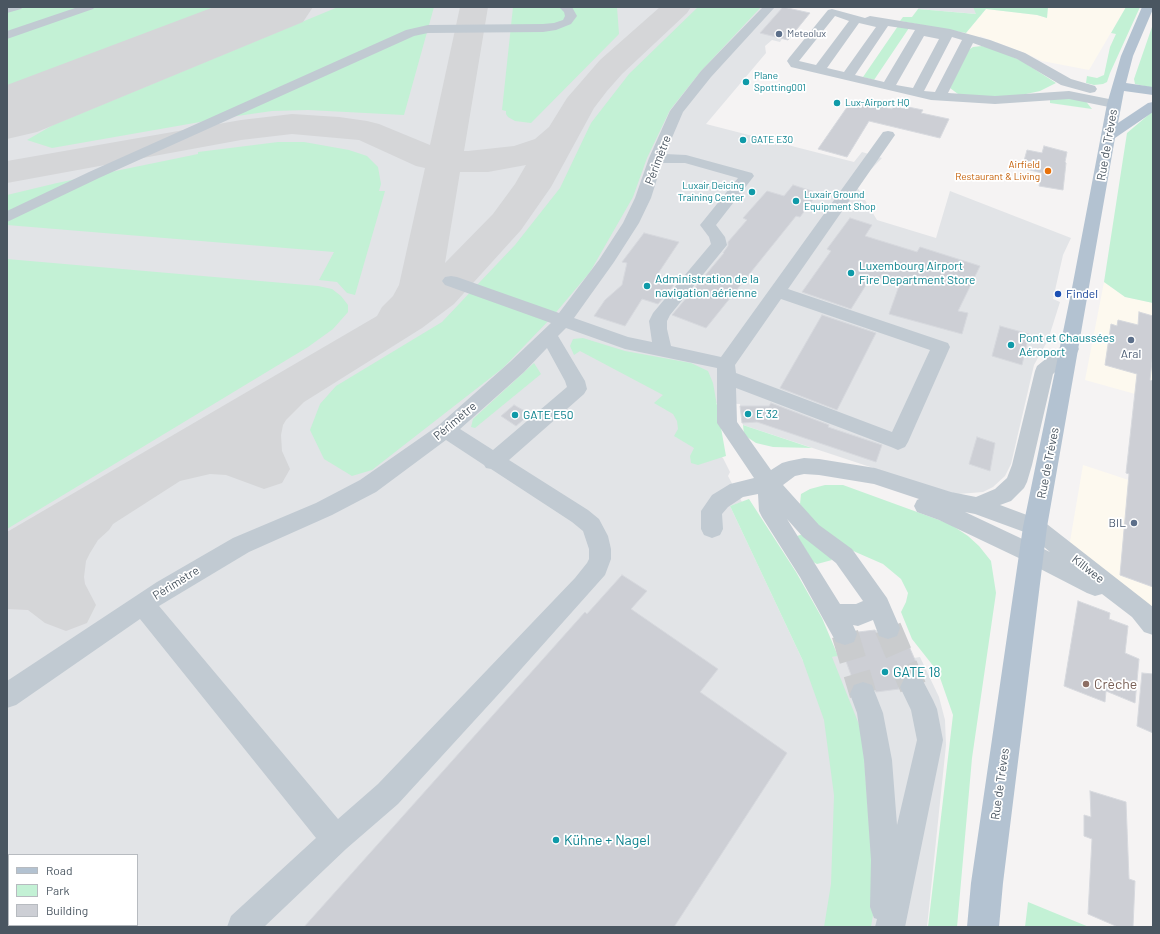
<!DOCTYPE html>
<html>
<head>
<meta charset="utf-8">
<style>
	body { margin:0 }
	#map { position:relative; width:1160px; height:934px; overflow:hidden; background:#f5f3f3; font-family:Barlow,sans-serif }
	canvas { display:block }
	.frame { position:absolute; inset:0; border:8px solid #4a5661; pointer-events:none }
	.legend { position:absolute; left:8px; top:854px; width:130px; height:72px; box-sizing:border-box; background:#fff; border:1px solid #b7bbc0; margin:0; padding:5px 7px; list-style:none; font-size:12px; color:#4a5661 }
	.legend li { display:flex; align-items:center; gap:8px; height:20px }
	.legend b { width:20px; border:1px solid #b7bbc0 }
</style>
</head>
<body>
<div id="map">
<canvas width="1160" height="934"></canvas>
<div class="frame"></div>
<ul class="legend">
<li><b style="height:5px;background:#b3c2d1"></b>Road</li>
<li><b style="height:11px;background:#c3f1d5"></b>Park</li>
<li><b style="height:11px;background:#cdcfd5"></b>Building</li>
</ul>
</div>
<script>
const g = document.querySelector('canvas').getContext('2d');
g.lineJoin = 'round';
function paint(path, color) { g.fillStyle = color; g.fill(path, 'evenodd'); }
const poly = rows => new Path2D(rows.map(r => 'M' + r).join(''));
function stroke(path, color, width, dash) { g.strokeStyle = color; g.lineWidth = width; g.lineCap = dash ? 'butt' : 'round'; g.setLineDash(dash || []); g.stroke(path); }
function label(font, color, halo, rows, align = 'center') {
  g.font = font + ' Barlow,sans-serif'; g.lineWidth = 3.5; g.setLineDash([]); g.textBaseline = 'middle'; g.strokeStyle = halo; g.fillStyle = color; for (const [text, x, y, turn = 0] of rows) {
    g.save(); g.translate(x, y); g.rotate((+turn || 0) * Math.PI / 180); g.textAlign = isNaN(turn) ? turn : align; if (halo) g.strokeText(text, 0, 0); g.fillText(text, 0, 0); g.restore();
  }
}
paint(poly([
	[1048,7,1126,7,1089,70,1042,61,1025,53,980,36,979,39,963,33,966,33,986,9,1037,15,1047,18],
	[1104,282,1125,297,1153,303,1153,399,1085,380],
	[1083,465,1153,488,1153,624,1068,553]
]), '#fdf9ef');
paint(poly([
	[7,7,781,7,790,9,787,13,807,17,788,40,782,39,780,42,772,40,765,46,766,53,706,124,854,162,862,152,882,158,856,185,877,220,936,238,950,191,1071,238,1063,255,1053,299,1060,302,1048,340,1034,365,1011,464,1005,476,993,487,983,492,958,494,940,490,743,425,740,404,712,403,718,454,723,458,730,472,728,476,742,502,730,506,803,661,843,655,836,635,901,627,914,658,920,657,939,697,945,720,946,745,927,927,7,927],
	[9,855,137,855,137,925,9,925],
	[919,7,973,7,977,14,918,9]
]), '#e2e4e7');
paint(poly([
	[7,7,218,7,7,87],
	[338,7,434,7,404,115,308,110,272,111,223,118,52,148,27,140,53,125],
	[513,7,617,7,619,34,531,123,515,121,508,117,506,114,506,111,502,110],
	[698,7,761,7,701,71,670,110,647,158,633,197,590,272,552,317,503,368,372,470,352,476,324,459,310,430,320,404,336,386,442,322,515,245,560,188,591,123,629,74],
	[973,7,1048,7,1047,18,1037,15,986,9,966,33,900,21,903,17,912,17,918,9,976,14],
	[1126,7,1140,7,1110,73,1107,82,1103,84,1094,85,1086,83,1087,76,1097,78,1104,75,1110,47,1116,34,1111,33],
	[1153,24,1153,88,1135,84,1134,79],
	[898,26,909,28,874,80,863,77],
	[982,46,995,49,1022,61,1056,83,1040,91,1017,96,968,97,958,94,950,88,967,51,973,47],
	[1050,98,1084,99,1092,109,1050,103],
	[1153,111,1153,303,1125,297,1104,282,1127,133],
	[278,142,304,142,349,150,367,156,378,167,381,184,379,191,385,191,355,295,347,293,337,282,319,280,334,252,7,225,7,195,57,183,198,154,198,152],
	[7,259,318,286,332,289,341,296,348,305,348,312,333,329,308,347,7,529],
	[583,338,625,351,691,363,708,371,713,383,726,456,698,465,691,463,690,456,694,448,674,436,678,429,677,421,673,414,654,403,663,395,580,351,574,355,570,346,573,339],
	[534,363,541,374,475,428,471,427,473,419],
	[743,425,812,448,773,447,756,443,744,435],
	[825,485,843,485,950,524,968,536,979,546,991,561,996,593,972,758,957,927,928,927,953,715,938,672,912,639,901,612,906,602,908,593,901,579,883,564,828,540,807,520,800,504,801,494,810,489],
	[749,499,796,572,822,618,838,656,832,657,862,732,875,903,871,927,824,927,831,884,834,795,824,720,803,661,730,506],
	[803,534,828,553,832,560,817,564,813,562,797,536],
	[1028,902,1089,927,1025,927]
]), '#c3f1d5');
paint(poly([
	[460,7,488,7,464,151,468,151,514,146,535,139,549,127,567,98,600,60,660,7,691,7,687,13,622,74,607,91,594,108,551,187,521,230,454,304,422,328,304,402,286,420,283,425,281,435,282,451,290,469,282,483,264,489,226,475,210,474,180,481,113,524,109,530,98,540,90,553,86,561,84,577,85,584,96,605,87,623,66,631,45,623,28,610,7,609,7,532,377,316,382,307,393,296,399,285,425,168,416,166,359,140,292,134,241,140,7,183,7,161,241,120,292,114,339,117,367,121,379,124,430,145,460,7],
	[526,165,515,184,493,214,445,263,460,172,488,172,526,165],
	[141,52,152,54,156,61,152,68,86,97,19,131,7,134,7,111,64,83,130,54,141,52]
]), '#d5d6d8');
paint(poly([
	[214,7,313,7,303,22,37,132,7,139,7,85,214,7]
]), '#d5d6d8');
const building = poly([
	[783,7,810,13,788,40,760,33,783,7],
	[852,100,892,109,893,106,906,109,908,107,923,110,921,113,949,119,940,138,869,121,847,157,818,149,852,100],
	[1044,146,1067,152,1065,162,1066,163,1063,190,1039,186,1042,173,1022,168,1027,150,1042,153,1044,146],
	[793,185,818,193,800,217,796,216,706,328,672,315,724,253,723,253,728,246,728,242,747,220,743,218,767,191,784,196,793,185],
	[850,218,872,225,865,236,917,252,920,247,980,266,958,311,968,313,962,334,889,314,899,286,871,277,851,309,802,292,831,251,827,249,850,218],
	[644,233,679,242,657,275,678,280,658,304,642,299,625,326,594,316,605,300,622,285,627,263,622,262,644,233],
	[1139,312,1153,316,1153,352,1150,380,1153,381,1153,587,1120,575,1129,474,1126,473,1137,374,1105,365,1111,324,1117,326,1118,320,1138,325,1139,312],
	[822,315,876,333,837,410,780,388,822,315],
	[1000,326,1029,334,1022,365,992,356,1000,326],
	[771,403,829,425,828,427,882,445,876,462,757,422,742,423,740,406,769,406,771,403],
	[514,405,530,414,516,426,501,416,514,405],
	[977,437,995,443,990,471,969,464,977,437],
	[622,575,647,591,631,609,718,669,700,692,787,753,674,927,304,927,585,612,587,614,622,575],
	[1078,601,1110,613,1109,619,1128,626,1125,653,1139,659,1135,703,1106,691,1105,702,1064,686,1078,601],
	[901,628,923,678,912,674,903,678,899,686,899,689,876,692,872,684,863,681,854,683,840,645,845,646,854,643,858,635,858,632,875,630,879,637,888,640,898,637,901,628],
	[1142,673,1153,674,1153,733,1137,726,1142,673],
	[1090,791,1126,802,1129,879,1135,881,1133,927,1118,927,1088,914,1092,839,1084,836,1084,815,1091,817,1090,791]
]);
paint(building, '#cdcfd5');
stroke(building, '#d7d9de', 1);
stroke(poly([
	[888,628,913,687],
	[845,634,863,694]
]), '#caccce', 27, [27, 14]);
paint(poly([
	[7,7,23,7,21,9,7,13,7,7],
	[78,7,95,7,93,9,7,39,7,31,78,7],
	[559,7,572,7,577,16,571,24,556,30,543,32,428,33,414,36,99,178,7,222,7,211,89,172,406,30,428,25,543,24,554,23,563,20,565,16,564,12,559,7],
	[763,7,775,7,711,77,683,112,665,154,686,155,752,173,754,176,716,225,725,237,727,245,670,315,667,321,667,329,671,346,721,357,883,132,888,131,893,132,895,135,788,289,948,343,950,347,908,442,905,447,898,450,891,447,736,388,737,422,771,470,782,463,789,461,804,458,819,459,875,468,951,492,976,497,995,489,1007,478,1012,465,1035,371,1037,366,1063,345,1070,343,1077,345,1079,349,1077,353,1053,374,1032,465,1027,482,1024,488,1011,501,1000,505,1043,521,1148,603,1153,607,1153,635,1144,632,1132,617,1102,594,1095,596,1087,593,1023,560,939,520,917,512,914,506,917,500,919,499,874,484,819,475,804,474,795,476,783,485,819,525,852,549,887,598,900,628,897,636,888,639,879,636,873,620,858,626,853,625,857,634,854,642,845,645,836,642,800,577,762,517,759,511,758,494,743,497,728,507,722,514,723,529,720,535,712,538,704,535,701,529,701,511,712,495,730,484,754,478,717,423,717,368,625,349,566,328,558,336,585,381,587,389,584,394,509,460,588,510,599,519,608,536,611,549,611,559,605,575,506,686,398,804,346,849,264,927,227,927,231,916,316,838,140,619,16,705,7,708,7,681,157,582,233,538,316,503,360,480,439,425,510,362,551,323,445,285,442,281,445,277,451,276,457,277,559,313,599,260,623,223,635,198,649,158,670,111,701,71,763,7],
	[662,163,685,163,738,178,700,225,709,237,711,244,653,313,649,321,652,342,628,337,574,318,614,262,639,223,651,198,662,163],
	[781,299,930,350,892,432,736,373,735,365,781,299],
	[547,348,565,381,567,387,493,450,460,429,524,372,547,348],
	[446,440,484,465,486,468,491,469,572,522,583,531,589,549,589,559,587,563,575,578,378,784,338,819,159,606,249,552,332,515,376,492,446,440],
	[965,512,975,514,1027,533,1050,552,965,512],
	[787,519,803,537,836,563,863,601,856,604,840,604,787,519],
	[832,9,865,18,870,16,950,29,990,40,1025,53,1071,79,1095,86,1097,89,1095,92,1090,93,1061,85,1017,59,973,43,948,93,995,96,1069,91,1119,101,1121,104,1119,107,1114,108,1069,99,995,104,931,100,791,67,787,61,789,58,828,10,832,9],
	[835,16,849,21,816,65,799,61,835,16],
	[859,23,876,27,844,72,827,68,859,23],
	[888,26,915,30,884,82,855,75,888,26],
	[924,36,939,39,913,88,896,85,924,36],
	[952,37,962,40,935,92,924,91,952,37],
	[913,675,922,679,933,700,937,709,943,740,905,927,875,927,877,919,874,918,870,907,871,860,864,760,857,713,850,694,854,685,863,682,872,685,883,713,892,760,897,825,917,740,911,710,900,687,904,679,913,675]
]), '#c1cad2');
paint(poly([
	[1142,7,1153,7,1153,9,1133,56,1126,83,1153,87,1153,95,1124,91,1118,123,1148,103,1153,102,1153,112,1115,138,1047,527,1003,883,999,927,967,927,971,883,1023,527,1072,288,1107,104,1121,56,1142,7]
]), '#b3c2d1');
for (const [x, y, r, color] of [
	[779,34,4,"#5c6f8a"],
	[746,82,4,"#0f9aa8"],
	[837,103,4,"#0f9aa8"],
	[743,140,4,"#0f9aa8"],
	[1048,171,4,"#e8710a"],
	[752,192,4,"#0f9aa8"],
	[796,201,4,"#0f9aa8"],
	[851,273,4,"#0f9aa8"],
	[647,286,4,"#0f9aa8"],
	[1058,294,4,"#1a4fb4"],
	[1131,340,4,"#5c6f8a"],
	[1011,345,4,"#0f9aa8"],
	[748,414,4,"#0f9aa8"],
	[515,415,4,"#0f9aa8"],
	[1134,523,4,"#5c6f8a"],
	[885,672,4,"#0f9aa8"],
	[1086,684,4,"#8d6e63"],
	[556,840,4,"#0f9aa8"]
]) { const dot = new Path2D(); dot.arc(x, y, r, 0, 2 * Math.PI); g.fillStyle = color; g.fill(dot); stroke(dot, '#fff', 1.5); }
label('10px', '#4e5e75', '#fff', [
	["Meteolux",787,34]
], 'left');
label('10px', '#0d838f', '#fff', [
	["Plane",754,76],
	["Spotting001",754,88],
	["Lux-Airport HQ",845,103],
	["GATE E30",751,140],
	["Luxair Deicing",744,186,"right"],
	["Training Center",744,198,"right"],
	["Luxair Ground",804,195],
	["Equipment Shop",804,207]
], 'left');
label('10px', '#c56008', '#fff', [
	["Airfield",1040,165],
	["Restaurant & Living",1040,177]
], 'right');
label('12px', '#4a5661', '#fff', [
	["Rue de Trèves",1107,145,-80],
	["Périmètre",658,160,-69],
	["Périmètre",455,421,-40],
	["Rue de Trèves",1048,463,-79],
	["Killwee",1088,569,38],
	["Périmètre",176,583,-32],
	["Rue de Trèves",1000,784,-82]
]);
label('12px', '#0d838f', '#fff', [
	["Luxembourg Airport",859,266],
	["Fire Department Store",859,280],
	["Administration de la",655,279],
	["navigation aérienne",655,293],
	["Pont et Chaussées",1019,338],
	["Aéroport",1019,352],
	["E 32",756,414],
	["GATE E50",523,415]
], 'left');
label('12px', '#164399', '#fff', [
	["Findel",1066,294]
], 'left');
label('12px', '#4e5e75', '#fff', [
	["Aral",1131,354],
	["BIL",1126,523,"right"]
]);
label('14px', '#0d838f', '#fff', [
	["GATE 18",893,672],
	["Kühne + Nagel",564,840]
], 'left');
label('14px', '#785e54', '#fff', [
	["Crèche",1094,684]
], 'left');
</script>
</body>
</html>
